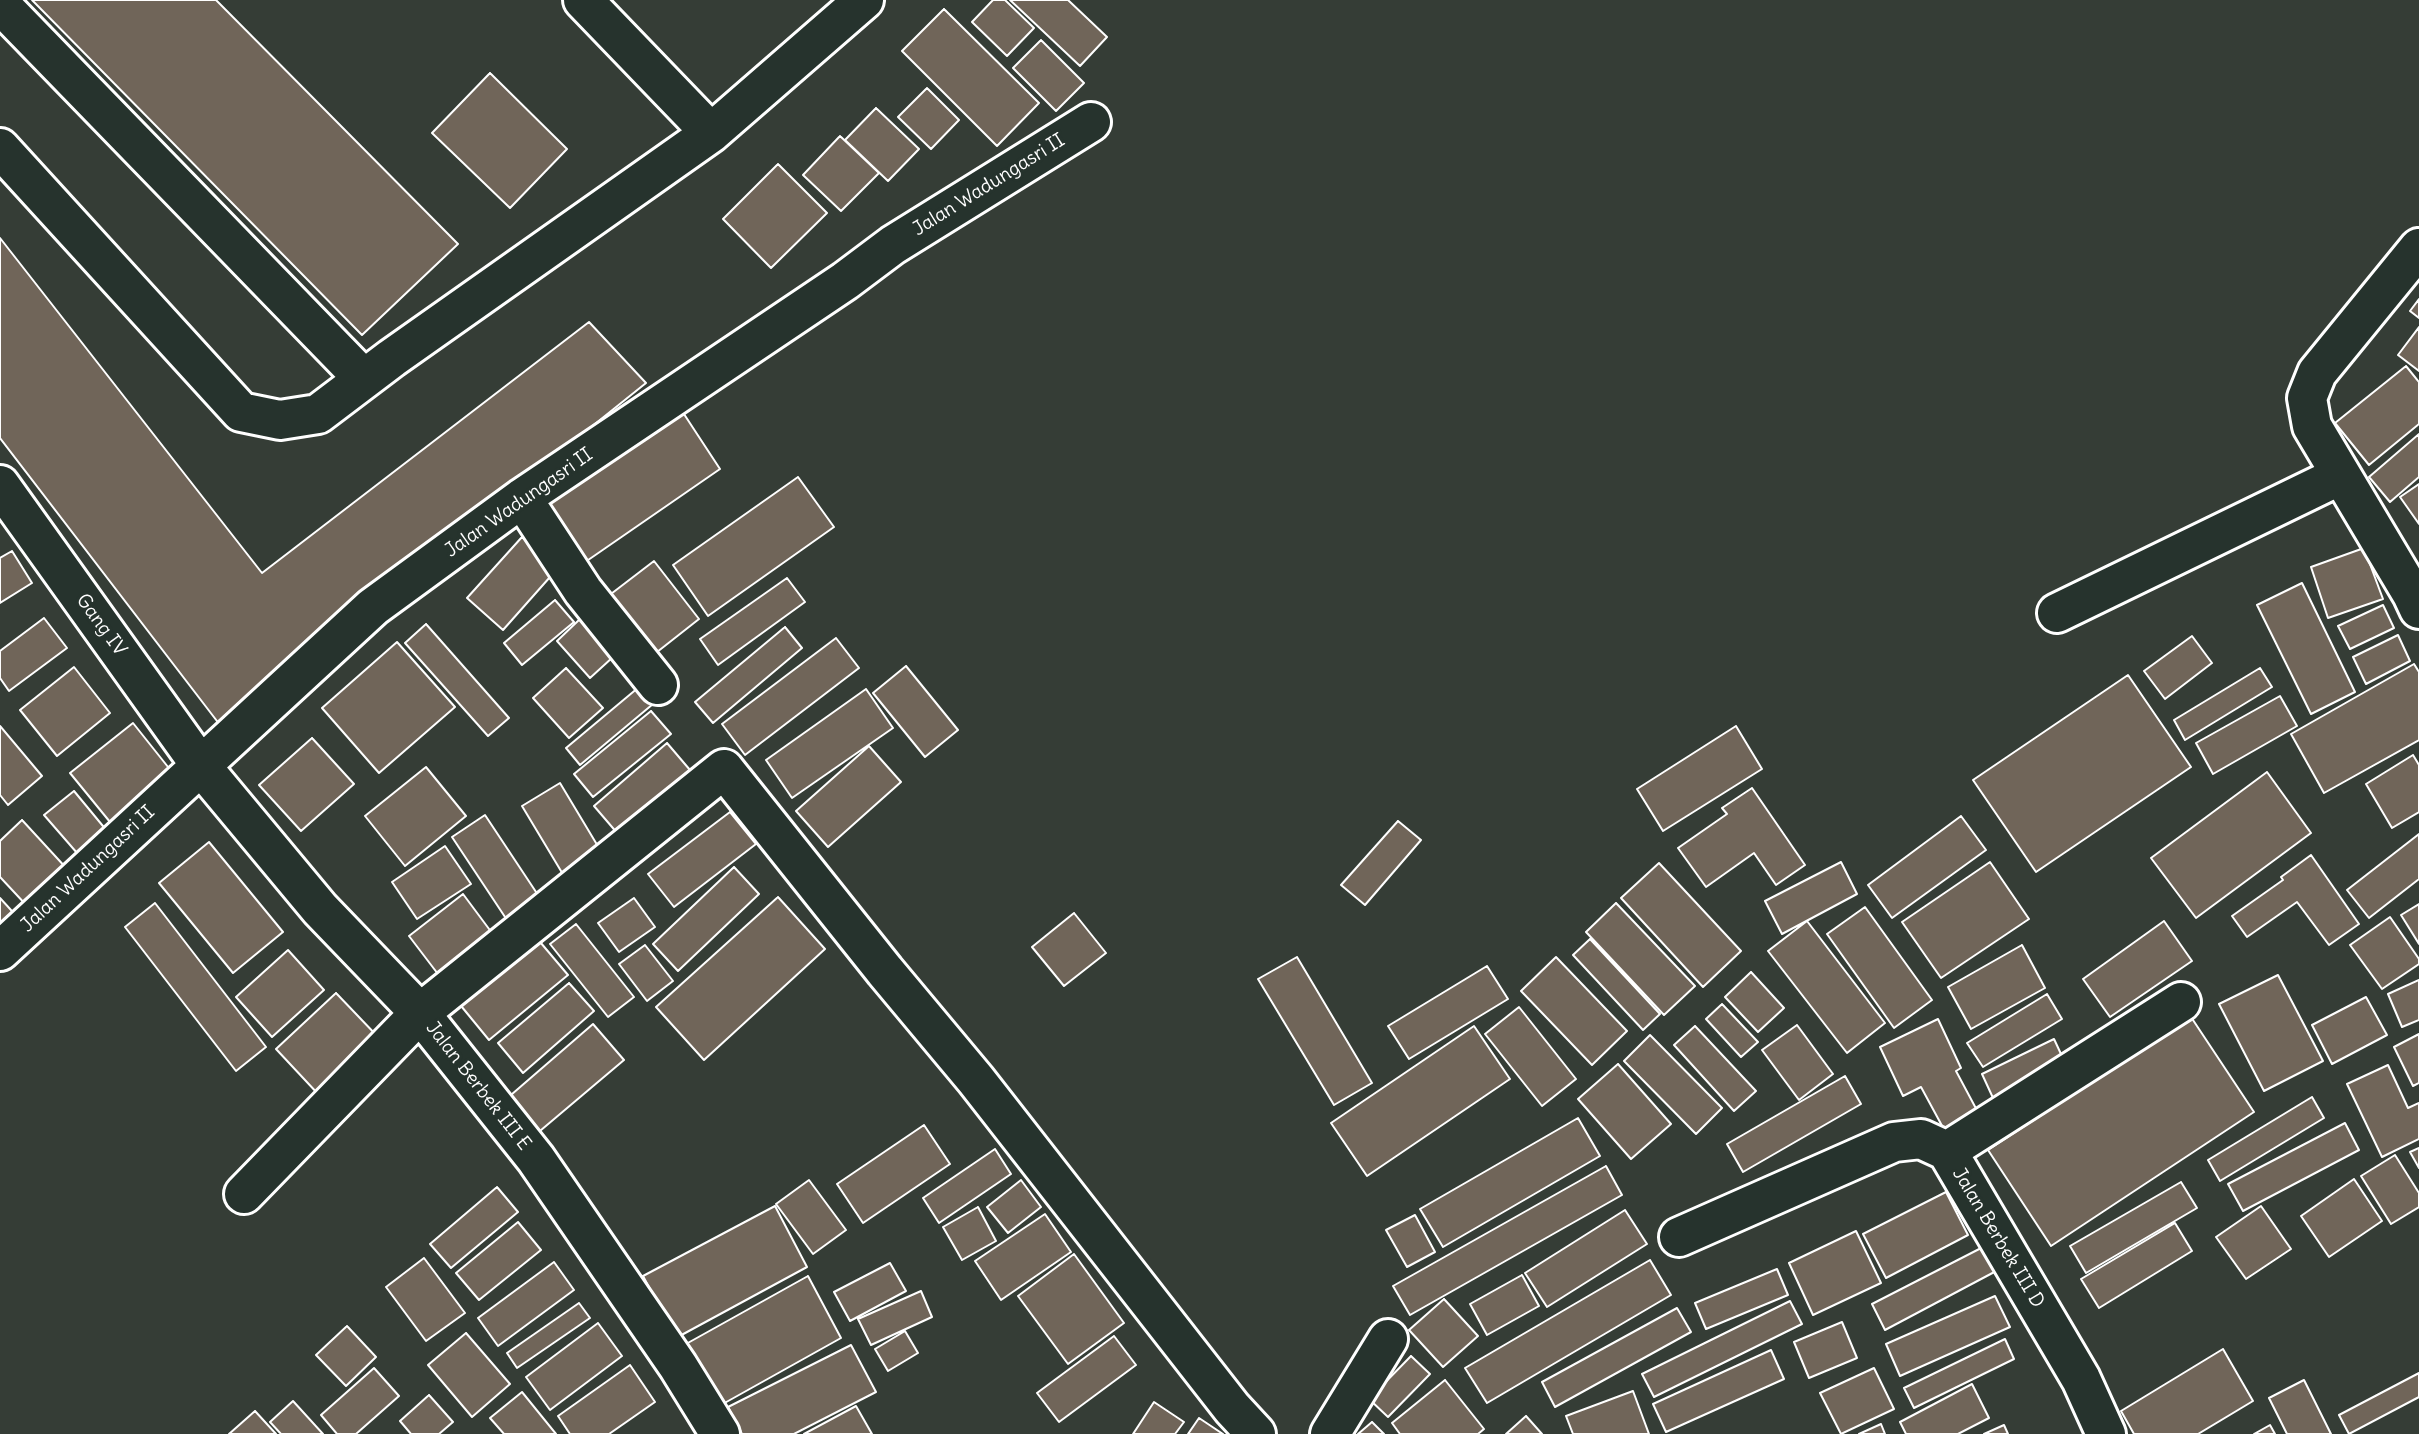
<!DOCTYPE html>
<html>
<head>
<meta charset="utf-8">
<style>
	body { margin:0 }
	canvas { display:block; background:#353d36 }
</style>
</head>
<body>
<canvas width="2419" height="1434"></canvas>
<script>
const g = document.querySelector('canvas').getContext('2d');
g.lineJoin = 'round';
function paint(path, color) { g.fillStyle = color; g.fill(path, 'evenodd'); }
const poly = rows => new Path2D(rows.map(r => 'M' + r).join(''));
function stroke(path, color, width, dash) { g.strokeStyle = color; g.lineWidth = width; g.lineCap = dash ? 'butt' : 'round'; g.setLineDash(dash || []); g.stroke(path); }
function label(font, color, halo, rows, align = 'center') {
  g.font = font + ' Delius,sans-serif'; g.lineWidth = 6; g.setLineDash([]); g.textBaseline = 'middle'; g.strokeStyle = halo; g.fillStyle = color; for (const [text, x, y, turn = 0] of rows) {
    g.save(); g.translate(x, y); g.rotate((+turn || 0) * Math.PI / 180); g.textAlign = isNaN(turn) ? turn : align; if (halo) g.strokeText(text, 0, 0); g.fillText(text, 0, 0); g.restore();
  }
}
const building = poly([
	[32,0,216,0,458,244,362,335,32,0],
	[993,0,1005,0,1034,28,1007,56,972,22,993,0],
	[1010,0,1068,0,1107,37,1080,66,1010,0],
	[944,9,1039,103,997,146,902,51,944,9],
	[1041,40,1084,83,1056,111,1013,68,1041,40],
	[490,73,567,149,510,208,432,133,490,73],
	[927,88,959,120,931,149,898,117,927,88],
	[876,108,919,149,888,181,845,140,876,108],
	[840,136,879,173,841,211,803,175,840,136],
	[778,164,827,213,771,268,723,219,778,164],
	[0,238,262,573,589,322,646,383,220,725,0,438,0,238],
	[2419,299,2419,318,2410,311,2419,299],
	[2419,327,2419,371,2398,355,2419,327],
	[2406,366,2419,382,2419,424,2369,465,2335,423,2406,366],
	[680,408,720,469,578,567,539,505,680,408],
	[2419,434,2419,477,2390,502,2369,477,2419,434],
	[798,477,834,527,708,616,673,565,798,477],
	[2419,484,2419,524,2400,497,2419,484],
	[522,537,558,568,503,630,467,598,522,537],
	[2364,548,2383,599,2328,618,2311,567,2364,548],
	[12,551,32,583,0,603,0,558,12,551],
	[654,561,699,619,652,656,607,597,654,561],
	[787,578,805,602,718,665,700,639,787,578],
	[2302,583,2355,692,2311,714,2257,605,2302,583],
	[555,600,574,622,522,665,504,643,555,600],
	[2383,605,2394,628,2350,649,2338,626,2383,605],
	[44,618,67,648,9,691,0,678,0,651,44,618],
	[580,619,613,657,590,678,557,641,580,619],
	[426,624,509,718,488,736,405,643,426,624],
	[785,627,802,648,713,723,695,702,785,627],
	[2398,635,2410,661,2366,684,2353,657,2398,635],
	[2192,636,2212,663,2165,699,2144,671,2192,636],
	[836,638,859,668,745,755,722,724,836,638],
	[397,642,455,707,379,773,322,708,397,642],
	[2414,664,2419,672,2419,740,2324,793,2291,734,2414,664],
	[906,666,958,730,925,757,873,693,906,666],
	[74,667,110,713,57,756,20,710,74,667],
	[566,668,603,708,569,738,533,698,566,668],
	[2260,668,2272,687,2185,740,2174,720,2260,668],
	[2128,675,2191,767,2036,872,1973,780,2128,675],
	[639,687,653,704,580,765,566,748,639,687],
	[866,689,893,728,792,798,766,760,866,689],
	[2280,696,2297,726,2213,774,2196,743,2280,696],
	[651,711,671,734,593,797,574,774,651,711],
	[133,723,172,772,110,822,70,773,133,723],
	[0,726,42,776,8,805,0,795,0,726],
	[1736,726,1762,769,1663,831,1637,789,1736,726],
	[312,738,354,784,301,831,259,785,312,738],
	[667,743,690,770,618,834,594,806,667,743],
	[869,746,901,782,828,847,796,811,869,746],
	[2413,755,2419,765,2419,812,2392,828,2366,784,2413,755],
	[426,767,466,816,405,866,365,816,426,767],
	[2267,772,2311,833,2196,918,2151,858,2267,772],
	[560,783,602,853,564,876,522,806,560,783],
	[1752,788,1805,865,1776,885,1754,853,1706,887,1678,848,1727,814,1722,808,1752,788],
	[74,791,112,837,84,861,44,815,74,791],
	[730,812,756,844,674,907,648,874,730,812],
	[485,815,542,901,509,923,452,837,485,815],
	[1961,816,1986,850,1892,918,1868,885,1961,816],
	[22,820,68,870,28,907,0,877,0,841,22,820],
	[1398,821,1421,840,1365,905,1341,885,1398,821],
	[2419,834,2419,879,2369,918,2347,890,2419,834],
	[209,842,283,932,233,973,159,883,209,842],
	[445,846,471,884,417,919,392,882,445,846],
	[2311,855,2359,924,2329,945,2297,902,2247,937,2232,916,2283,880,2281,877,2311,855],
	[1841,862,1857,894,1782,934,1765,901,1841,862],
	[1990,862,2029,919,1941,978,1902,922,1990,862],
	[1659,863,1741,951,1703,987,1621,898,1659,863],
	[734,867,759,894,678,971,653,944,734,867],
	[463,894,495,937,441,978,409,936,463,894],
	[778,897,825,949,704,1060,656,1007,778,897],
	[0,898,21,921,0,940,0,898],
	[634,898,655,927,619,952,598,923,634,898],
	[155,903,266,1047,236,1071,125,927,155,903],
	[1616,903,1695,986,1664,1015,1586,932,1616,903],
	[2419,904,2419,944,2401,915,2419,904],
	[1865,907,1932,1000,1894,1028,1827,934,1865,907],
	[1074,913,1106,953,1064,986,1032,947,1074,913],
	[2390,917,2419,959,2419,964,2382,989,2350,945,2390,917],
	[1807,921,1885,1023,1847,1053,1768,951,1807,921],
	[2164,921,2192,961,2110,1017,2083,979,2164,921],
	[576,924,634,997,608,1017,550,944,576,924],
	[535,936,568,975,489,1040,457,1001,535,936],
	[1590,939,1660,1014,1643,1030,1573,955,1590,939],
	[645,945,673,981,647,1001,619,964,645,945],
	[2022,945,2045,988,1971,1029,1948,987,2022,945],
	[288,950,324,990,272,1037,236,997,288,950],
	[1297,957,1372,1083,1334,1105,1258,979,1297,957],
	[1556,957,1627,1031,1592,1065,1521,991,1556,957],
	[1487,966,1508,999,1409,1059,1388,1026,1487,966],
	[1751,972,1784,1008,1758,1032,1725,997,1751,972],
	[2278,975,2323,1061,2264,1091,2219,1004,2278,975],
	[2419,980,2419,1020,2402,1027,2388,994,2419,980],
	[569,983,594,1011,523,1073,498,1043,569,983],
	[336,993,379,1038,319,1095,276,1049,336,993],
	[2047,994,2062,1019,1983,1067,1967,1043,2047,994],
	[2366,997,2387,1035,2332,1064,2312,1025,2366,997],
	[1722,1004,1758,1042,1741,1057,1706,1019,1722,1004],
	[1519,1007,1576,1079,1542,1106,1485,1034,1519,1007],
	[2191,1017,2254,1112,2051,1246,1988,1150,2191,1017],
	[1938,1019,1961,1068,1956,1071,1980,1116,1947,1135,1921,1087,1903,1096,1880,1047,1938,1019],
	[593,1024,624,1060,534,1136,504,1101,593,1024],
	[1797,1025,1833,1074,1799,1100,1762,1050,1797,1025],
	[1474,1026,1510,1079,1367,1176,1331,1123,1474,1026],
	[1695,1026,1756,1091,1734,1111,1674,1045,1695,1026],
	[2419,1034,2419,1083,2413,1086,2394,1047,2419,1034],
	[1650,1035,1722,1108,1696,1134,1624,1061,1650,1035],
	[2054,1039,2068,1069,1999,1111,1982,1074,2054,1039],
	[1618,1064,1671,1124,1631,1159,1578,1099,1618,1064],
	[2388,1065,2408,1108,2419,1103,2419,1139,2382,1157,2347,1084,2388,1065],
	[1845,1076,1861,1104,1743,1172,1727,1144,1845,1076],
	[2312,1097,2324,1118,2220,1181,2208,1160,2312,1097],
	[1578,1118,1600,1156,1443,1247,1420,1209,1578,1118],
	[2345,1123,2359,1150,2243,1211,2228,1184,2345,1123],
	[924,1125,950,1164,863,1223,837,1184,924,1125],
	[2419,1148,2419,1168,2410,1152,2419,1148],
	[995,1149,1011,1174,939,1223,923,1198,995,1149],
	[2395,1155,2419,1193,2419,1207,2391,1224,2361,1176,2395,1155],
	[1606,1166,1622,1195,1410,1315,1393,1286,1606,1166],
	[2354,1179,2382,1221,2329,1257,2301,1216,2354,1179],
	[809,1180,846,1230,813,1254,776,1204,809,1180],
	[1021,1180,1041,1207,1008,1233,987,1207,1021,1180],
	[2181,1182,2197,1208,2086,1273,2070,1246,2181,1182],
	[497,1187,518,1212,451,1268,430,1244,497,1187],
	[1946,1192,1968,1235,1886,1278,1863,1234,1946,1192],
	[775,1206,807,1267,676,1338,643,1276,775,1206],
	[2261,1206,2291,1249,2246,1279,2216,1237,2261,1206],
	[978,1207,996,1241,962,1260,943,1227,978,1207],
	[1625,1210,1647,1244,1547,1307,1525,1273,1625,1210],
	[1045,1214,1071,1252,1001,1300,975,1261,1045,1214],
	[1415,1215,1435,1252,1407,1267,1386,1230,1415,1215],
	[518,1222,541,1250,479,1300,456,1273,518,1222],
	[2175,1223,2192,1251,2099,1308,2081,1279,2175,1223],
	[1856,1231,1881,1283,1813,1315,1789,1263,1856,1231],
	[1987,1245,2000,1269,1885,1330,1872,1304,1987,1245],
	[1074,1254,1124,1323,1068,1364,1018,1296,1074,1254],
	[424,1258,465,1313,426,1341,386,1287,424,1258],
	[1650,1260,1671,1295,1487,1403,1465,1368,1650,1260],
	[554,1262,574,1290,498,1346,478,1318,554,1262],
	[890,1263,906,1291,850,1321,834,1292,890,1263],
	[1777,1269,1788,1295,1706,1329,1695,1303,1777,1269],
	[1522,1275,1539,1306,1487,1335,1470,1304,1522,1275],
	[808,1276,841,1338,721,1405,686,1344,808,1276],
	[921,1291,932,1317,871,1345,858,1319,921,1291],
	[1995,1296,2010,1327,1900,1376,1886,1344,1995,1296],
	[1444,1299,1478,1336,1443,1367,1409,1330,1444,1299],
	[1790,1301,1802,1324,1654,1397,1642,1374,1790,1301],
	[579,1303,590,1318,517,1368,507,1353,579,1303],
	[1677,1308,1691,1332,1555,1407,1542,1382,1677,1308],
	[1842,1322,1857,1358,1809,1378,1794,1342,1842,1322],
	[598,1323,622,1356,550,1410,526,1377,598,1323],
	[347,1326,376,1357,346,1386,316,1355,347,1326],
	[905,1331,918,1353,888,1371,875,1349,905,1331],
	[466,1333,510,1384,472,1417,428,1365,466,1333],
	[1114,1336,1136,1365,1059,1422,1037,1393,1114,1336],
	[2005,1339,2014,1359,1914,1408,1904,1388,2005,1339],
	[851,1345,876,1392,794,1434,742,1434,728,1407,851,1345],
	[2223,1349,2253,1401,2198,1434,2134,1434,2121,1411,2223,1349],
	[1771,1350,1784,1379,1666,1432,1653,1404,1771,1350],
	[1411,1356,1430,1374,1388,1417,1369,1399,1411,1356],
	[630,1365,655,1402,609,1434,570,1434,558,1416,630,1365],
	[374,1368,399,1396,356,1434,337,1434,321,1415,374,1368],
	[1874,1368,1894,1409,1841,1434,1820,1393,1874,1368],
	[2419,1373,2419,1397,2349,1434,2339,1415,2419,1373],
	[1445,1380,1484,1429,1478,1434,1400,1434,1392,1423,1445,1380],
	[2304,1380,2331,1434,2287,1434,2269,1398,2304,1380],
	[1972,1384,1989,1418,1958,1434,1906,1434,1900,1422,1972,1384],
	[1633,1391,1649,1434,1573,1434,1566,1416,1633,1391],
	[522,1392,556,1434,504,1434,490,1418,522,1392],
	[429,1395,453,1422,439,1434,411,1434,400,1421,429,1395],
	[293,1401,323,1434,281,1434,270,1422,293,1401],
	[1154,1402,1184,1422,1175,1434,1133,1434,1154,1402],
	[856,1406,872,1434,804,1434,856,1406],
	[255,1411,276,1434,229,1434,255,1411],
	[1526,1416,1542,1434,1506,1434,1526,1416],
	[1199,1418,1223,1434,1188,1434,1199,1418],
	[1372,1422,1384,1434,1358,1434,1372,1422],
	[1881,1424,1885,1434,1859,1434,1881,1424],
	[2004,1425,2008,1434,1984,1434,2004,1425],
	[2270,1425,2275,1434,2254,1434,2270,1425]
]);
paint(building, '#706559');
stroke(building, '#fff', 2);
const minor = poly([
	[583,0,711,133],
	[0,4,364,379],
	[0,148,241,412,280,420,318,414,392,358,711,133,864,0],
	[2419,248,2317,373,2307,398,2312,426,2412,594,2419,609],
	[0,485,201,766,320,909,420,1013,536,1159,678,1366,720,1434],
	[522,498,583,591,658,685],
	[2057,613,2341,475],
	[0,951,373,607,522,498,845,281,893,245,1091,122],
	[1947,1151,2181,1002],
	[244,1194,420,1013,724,769,885,971,976,1080,1232,1408,1256,1434],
	[1679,1237,1894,1142,1921,1139,1947,1151,2081,1379,2106,1434],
	[1330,1434,1388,1339]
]);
stroke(minor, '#fff', 44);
stroke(minor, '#26332d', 38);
label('19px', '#fff', '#26332d', [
	["Jalan Wadungasri II",989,185,-32],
	["Jalan Wadungasri II",519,503,-35],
	["Gang IV",101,625,54],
	["Jalan Wadungasri II",88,869,-43],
	["Jalan Berbek III E",478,1086,52],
	["Jalan Berbek III D",1998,1238,59]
]);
</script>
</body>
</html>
